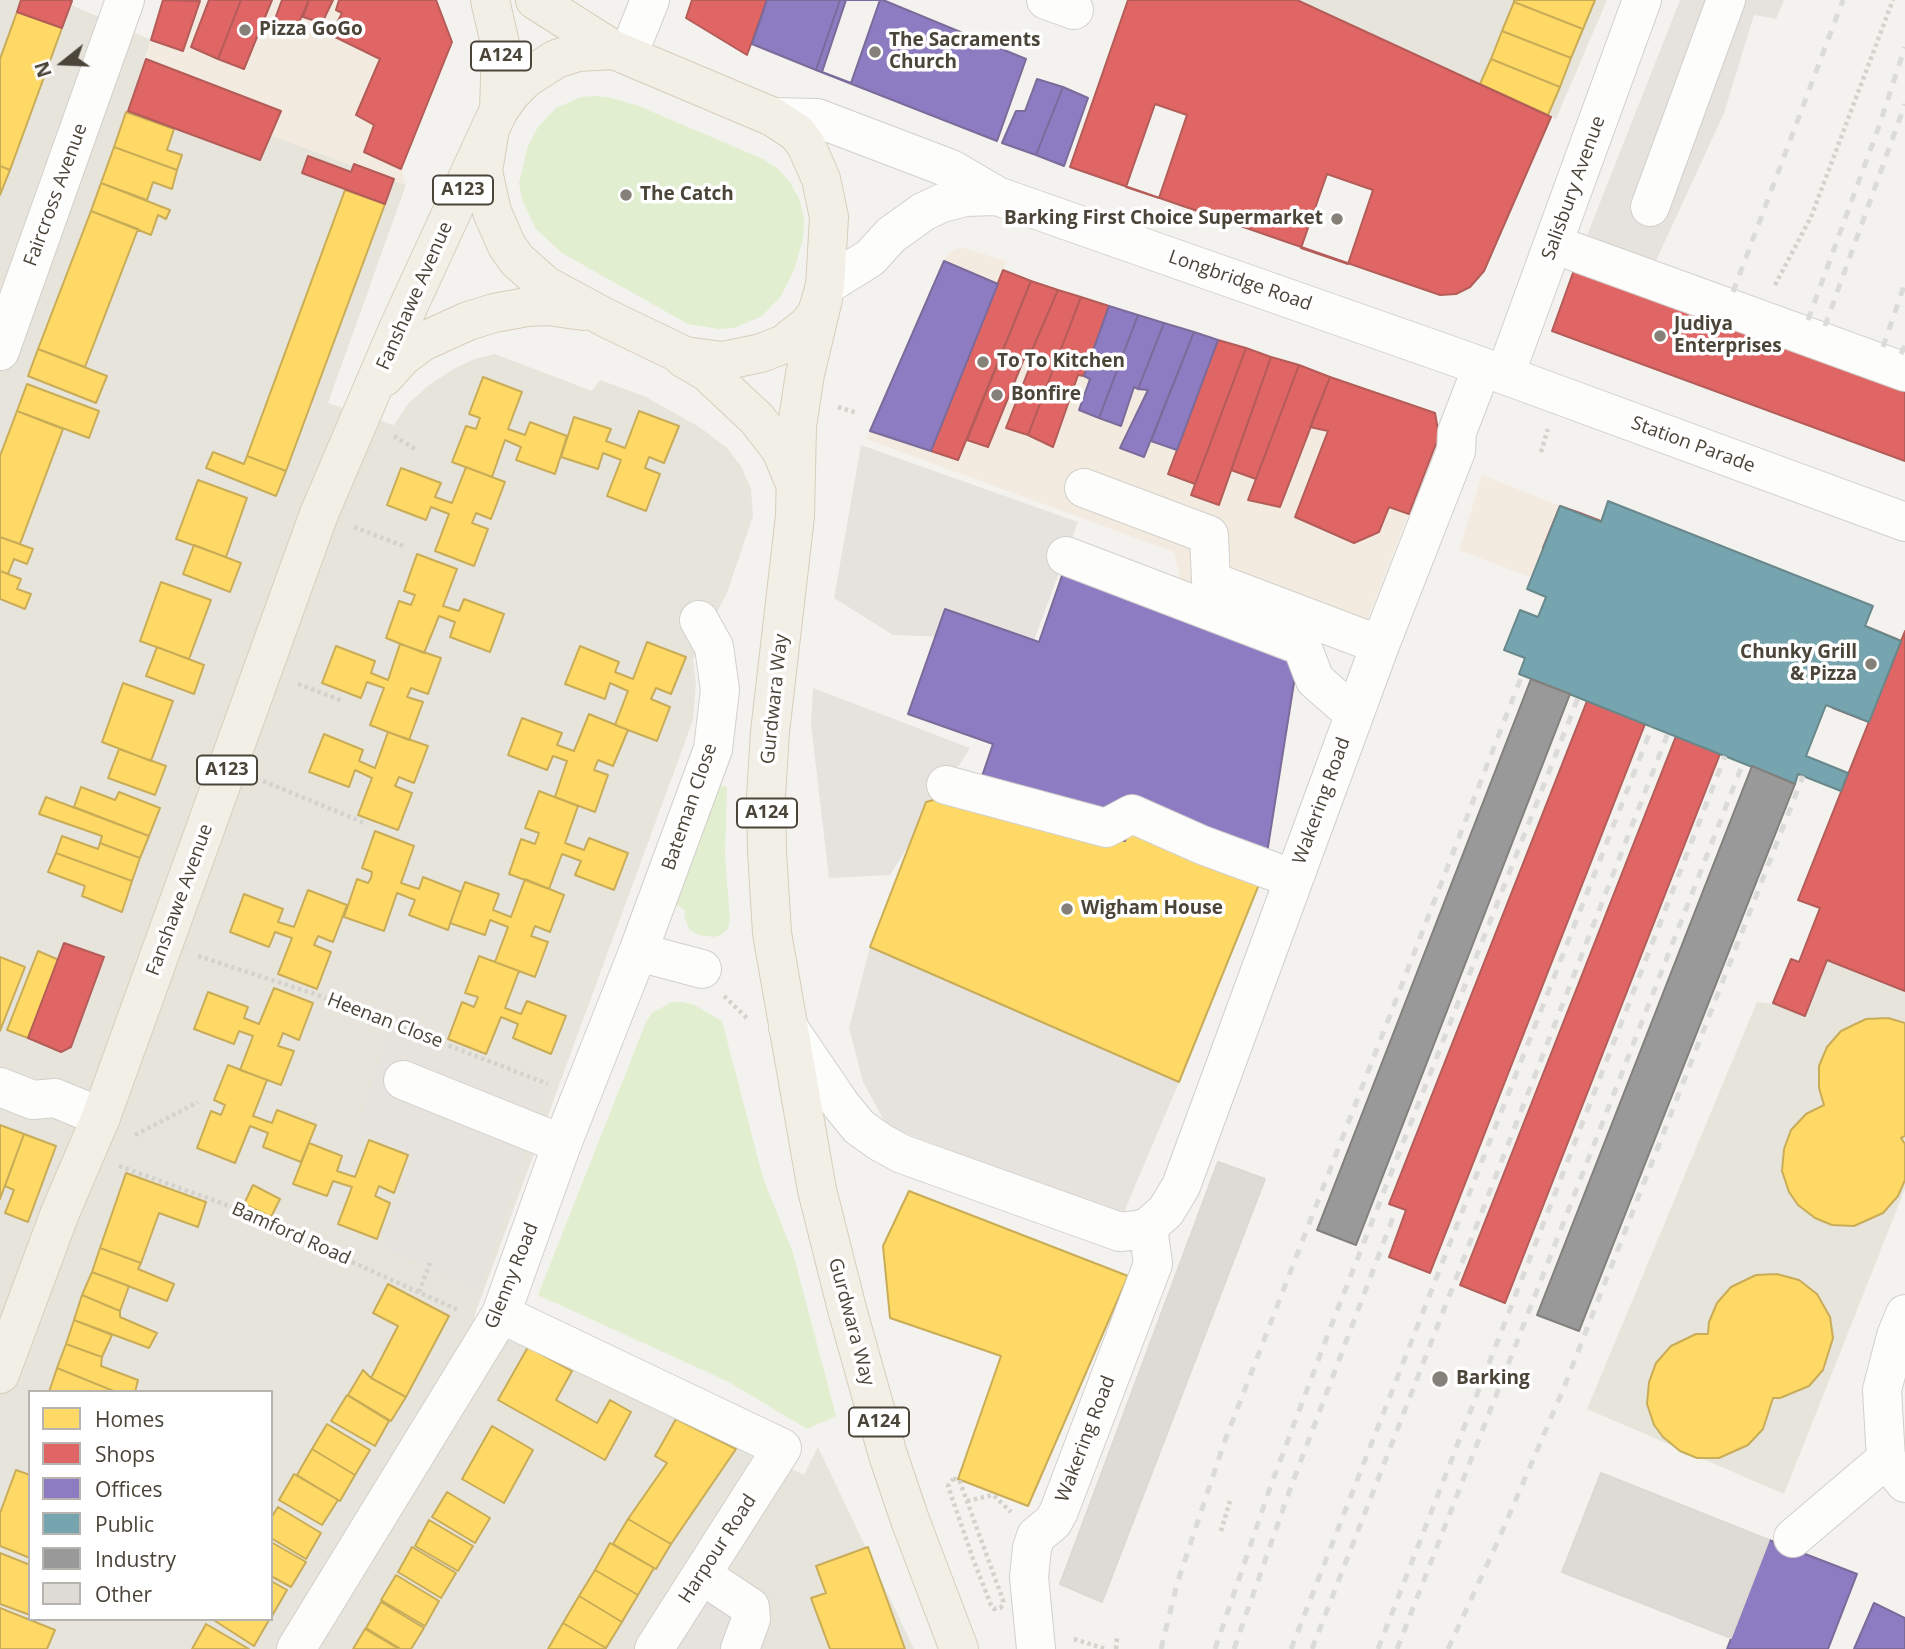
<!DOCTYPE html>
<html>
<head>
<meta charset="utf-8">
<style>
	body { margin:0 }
	#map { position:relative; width:1905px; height:1649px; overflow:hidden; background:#f4f2ee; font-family:"Open Sans",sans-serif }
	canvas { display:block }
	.legend { position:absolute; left:28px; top:1390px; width:245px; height:231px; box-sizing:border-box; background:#fff; border:2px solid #b7b4b0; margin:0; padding:9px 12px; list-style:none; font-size:21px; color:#4b4439 }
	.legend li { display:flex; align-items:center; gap:14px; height:35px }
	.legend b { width:35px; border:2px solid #b7b4b0 }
	.north { position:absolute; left:28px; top:28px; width:70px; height:70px; -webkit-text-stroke:5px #fff; paint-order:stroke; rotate:252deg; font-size:19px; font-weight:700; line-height:28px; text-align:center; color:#4b4439 }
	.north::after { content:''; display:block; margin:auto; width:24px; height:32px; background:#4b4439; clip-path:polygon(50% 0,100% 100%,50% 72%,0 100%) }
</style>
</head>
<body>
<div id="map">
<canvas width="1905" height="1649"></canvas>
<ul class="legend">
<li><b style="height:19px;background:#ffd966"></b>Homes</li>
<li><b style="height:19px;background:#e06666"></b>Shops</li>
<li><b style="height:19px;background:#8e7cc3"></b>Offices</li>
<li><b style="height:19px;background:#76a5af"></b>Public</li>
<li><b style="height:19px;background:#999"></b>Industry</li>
<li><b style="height:19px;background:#dedbd6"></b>Other</li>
</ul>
<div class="north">N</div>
</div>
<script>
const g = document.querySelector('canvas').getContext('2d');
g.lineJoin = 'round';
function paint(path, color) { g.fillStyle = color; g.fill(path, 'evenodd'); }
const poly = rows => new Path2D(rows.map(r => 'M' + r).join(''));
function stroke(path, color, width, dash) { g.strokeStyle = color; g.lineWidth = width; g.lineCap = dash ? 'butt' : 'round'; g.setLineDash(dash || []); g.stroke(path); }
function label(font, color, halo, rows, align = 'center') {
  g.font = font + ' "Open Sans",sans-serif'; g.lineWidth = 7; g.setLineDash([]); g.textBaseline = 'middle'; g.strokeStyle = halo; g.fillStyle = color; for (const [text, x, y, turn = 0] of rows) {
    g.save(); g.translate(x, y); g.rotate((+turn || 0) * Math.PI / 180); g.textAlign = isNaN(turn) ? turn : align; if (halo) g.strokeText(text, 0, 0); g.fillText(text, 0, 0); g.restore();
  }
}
paint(poly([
	[0,0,60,0,151,40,128,111,270,135,406,185,328,403,394,425,408,404,429,385,455,368,475,359,495,354,592,391,600,380,646,397,701,428,727,448,741,466,751,489,753,516,727,593,693,659,696,684,693,720,474,1317,804,1475,818,1447,914,1649,0,1649],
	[30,1392,271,1392,271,1619,30,1619],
	[1297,0,1607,0,1556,119],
	[1827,960,1905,991,1905,1189,1784,1494,1587,1409,1757,1002,1775,1004,1805,1015]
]), '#e7e4dc');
paint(poly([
	[163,0,436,0,452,42,401,169,406,185,270,135,260,160,128,111,146,59],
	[960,247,1006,261,1003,271,1031,281,1299,365,1435,413,1439,436,1354,654,1181,582,1174,552,866,439,944,261,949,253],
	[1482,475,1901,640,1905,720,1459,550]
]), '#f3ebdf');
paint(poly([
	[594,96,607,97,636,105,763,159,777,168,790,182,800,201,804,218,803,239,794,270,781,296,762,316,734,328,719,329,688,324,562,253,536,229,522,200,519,183,528,146,538,127,556,108,581,97],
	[718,785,727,787,725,854,730,920,728,929,721,935,713,937,699,935,690,930,684,917,686,911,673,902],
	[672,1002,683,1002,694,1005,722,1021,763,1178,793,1253,836,1416,807,1429,729,1382,538,1295,646,1022,652,1013]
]), '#e1eecf');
paint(poly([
	[1680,0,1784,0,1776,19,1754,15,1724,113,1655,263,1586,238],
	[861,445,1078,522,1034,640,893,635,834,598],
	[813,688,970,748,890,875,829,878,811,724],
	[870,947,1179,1082,1122,1217,887,1126,863,1082,849,1028],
	[392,1029,547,1088,479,1290,383,1247,416,1152,357,1131],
	[709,1594,741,1613,719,1649,675,1649]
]), '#e6e3df');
const homes = poly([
	[1514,0,1595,0,1583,29,1514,2,1514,0],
	[1514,2,1583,29,1571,58,1502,31,1514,2],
	[17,12,62,28,10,170,0,166,0,59,17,12],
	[1502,31,1571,58,1560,87,1491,59,1502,31],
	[1491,59,1560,87,1548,115,1480,84,1491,59],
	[126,112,174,129,167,150,182,155,177,170,114,147,126,112],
	[114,147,177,170,172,189,153,182,147,200,101,183,114,147],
	[0,166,10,170,0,195,0,166],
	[101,183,170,210,166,219,158,215,151,235,91,211,101,183],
	[345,190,385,204,286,471,247,456,345,190],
	[91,211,138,229,85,367,38,349,91,211],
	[38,349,107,376,96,403,28,376,38,349],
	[483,377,522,392,508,429,525,435,530,422,567,436,555,474,516,460,521,447,505,440,492,477,452,462,466,426,476,429,480,418,469,414,483,377],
	[27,384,99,411,89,438,17,411,27,384],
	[17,411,63,429,20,544,0,537,0,456,17,411],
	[639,411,679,426,664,463,649,457,645,468,660,474,646,511,607,496,621,460,603,453,598,469,561,457,574,417,611,429,606,441,625,448,639,411],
	[213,452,244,464,247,456,286,471,276,496,206,468,213,452],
	[466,467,505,482,491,519,476,513,472,523,488,529,474,566,435,551,449,514,431,507,426,520,387,505,401,468,441,483,435,497,452,503,466,467],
	[198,480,247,498,226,557,176,539,198,480],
	[0,537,33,549,27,564,14,559,8,574,0,571,0,537],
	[194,545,241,563,230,592,183,574,194,545],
	[417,554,457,569,443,606,459,611,464,599,504,614,490,652,450,637,455,622,439,616,424,653,386,638,399,601,411,605,415,595,404,591,417,554],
	[0,571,21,579,17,589,31,594,25,609,0,599,0,571],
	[161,582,211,600,189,659,140,641,161,582],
	[647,642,686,657,671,694,656,688,651,699,670,707,657,741,615,725,628,691,610,683,605,699,565,684,580,646,619,662,615,672,633,679,647,642],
	[400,644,441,658,428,694,411,688,407,697,423,702,409,740,370,725,384,688,367,682,361,698,322,683,336,646,375,661,371,673,388,680,400,644],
	[157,647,204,665,194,694,146,676,157,647],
	[123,683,173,701,151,761,102,742,123,683],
	[589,714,628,730,613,766,598,760,594,770,608,775,595,812,555,797,567,761,553,756,547,770,508,755,522,718,562,733,557,745,574,751,589,714],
	[388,732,428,746,414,783,399,777,395,786,412,793,398,830,358,815,372,778,355,770,349,787,309,772,324,734,363,750,359,761,375,768,388,732],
	[119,749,166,766,155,795,108,778,119,749],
	[81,787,115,800,119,792,160,808,149,836,74,807,81,787],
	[978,788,1125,841,1134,817,1264,872,1179,1082,870,947,926,802,978,788],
	[539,791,578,806,565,843,584,850,589,838,628,853,614,890,575,875,581,861,562,854,549,889,509,874,521,839,535,844,539,833,525,828,539,791],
	[46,797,149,836,140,858,100,843,102,836,39,814,46,797],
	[375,831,414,846,401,883,419,889,423,877,461,892,448,930,409,915,415,900,397,893,384,931,344,917,357,879,368,883,371,878,372,872,362,868,375,831],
	[62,836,98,849,100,843,140,858,132,881,56,853,62,836],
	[56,853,132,881,122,912,82,896,85,886,48,872,56,853],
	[525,879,564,895,550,932,535,926,531,936,548,942,535,977,495,962,508,927,490,920,485,935,450,923,465,882,499,894,493,910,511,917,525,879],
	[308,890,347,905,333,942,318,936,314,945,331,952,317,989,278,974,292,938,275,932,269,947,230,932,244,894,283,909,278,922,294,927,308,890],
	[38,951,59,960,28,1038,7,1030,38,951],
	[479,956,519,971,505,1008,521,1014,527,1001,566,1016,551,1054,513,1038,518,1024,501,1017,486,1054,448,1039,462,1002,474,1007,478,997,465,993,479,956],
	[0,957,25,967,0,1031,0,957],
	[274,988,313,1003,299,1040,283,1033,278,1046,294,1051,281,1085,240,1070,253,1036,239,1031,234,1044,194,1029,208,992,248,1007,244,1018,259,1024,274,988],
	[1888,1018,1905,1023,1905,1136,1901,1138,1905,1144,1905,1180,1898,1196,1883,1213,1854,1226,1832,1225,1815,1218,1798,1205,1789,1192,1782,1171,1784,1149,1791,1130,1806,1114,1824,1105,1819,1088,1819,1066,1827,1047,1841,1031,1866,1019,1888,1018],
	[228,1065,267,1080,253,1116,272,1123,277,1110,316,1125,301,1162,263,1147,268,1133,250,1126,235,1163,197,1148,211,1111,221,1115,225,1105,214,1100,228,1065],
	[0,1125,24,1134,0,1199,0,1125],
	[24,1134,56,1146,28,1222,5,1213,14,1190,5,1186,24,1134],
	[369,1140,408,1155,394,1193,379,1186,375,1196,390,1203,377,1239,338,1224,352,1187,333,1181,327,1196,293,1184,309,1143,342,1156,337,1171,355,1177,369,1140],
	[126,1173,206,1202,198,1227,159,1213,141,1263,100,1248,126,1173],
	[253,1185,280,1199,271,1217,244,1204,253,1185],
	[909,1191,1128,1276,1028,1506,958,1479,1001,1356,890,1318,883,1246,909,1191],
	[100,1248,141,1263,138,1269,174,1284,167,1301,92,1272,100,1248],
	[92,1272,129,1286,120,1311,82,1295,92,1272],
	[1777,1274,1799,1280,1817,1294,1830,1317,1833,1338,1823,1370,1809,1386,1780,1398,1773,1398,1763,1429,1748,1445,1719,1458,1697,1458,1680,1451,1663,1437,1654,1425,1647,1404,1649,1382,1656,1363,1671,1346,1696,1334,1708,1334,1709,1322,1717,1303,1731,1287,1756,1275,1777,1274],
	[388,1284,449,1316,406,1397,371,1378,398,1326,373,1313,388,1284],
	[82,1295,120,1311,120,1317,157,1333,149,1348,74,1320,82,1295],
	[74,1320,112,1335,102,1357,66,1344,74,1320],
	[66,1344,102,1357,101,1366,138,1380,135,1392,116,1392,57,1368,66,1344],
	[528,1347,572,1371,556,1400,597,1423,610,1400,631,1412,605,1460,498,1400,528,1347],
	[57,1368,116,1392,49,1392,57,1368],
	[363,1370,371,1378,406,1397,391,1421,348,1395,363,1370],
	[347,1395,389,1421,375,1446,331,1421,347,1395],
	[676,1419,736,1449,671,1544,628,1519,667,1463,655,1456,676,1419],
	[327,1424,370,1450,355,1475,312,1449,327,1424],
	[492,1426,533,1450,504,1503,462,1479,492,1426],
	[312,1449,355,1475,340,1501,297,1475,312,1449],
	[16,1470,30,1475,30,1558,0,1546,0,1513,16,1470],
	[294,1474,338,1500,322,1525,279,1500,294,1474],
	[447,1492,490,1518,475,1543,432,1517,447,1492],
	[278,1507,321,1533,306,1559,271,1538,271,1518,278,1507],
	[628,1519,671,1544,656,1569,613,1544,628,1519],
	[429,1520,473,1546,458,1571,415,1546,429,1520],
	[271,1542,306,1562,291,1587,271,1576,271,1542],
	[610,1543,654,1568,638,1595,595,1570,610,1543],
	[412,1547,456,1573,441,1598,398,1572,412,1547],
	[868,1547,905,1649,830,1649,811,1598,826,1593,816,1566,868,1547],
	[0,1553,30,1565,30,1615,0,1604,0,1553],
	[595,1570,638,1595,622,1622,579,1596,595,1570],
	[396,1575,439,1601,425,1626,381,1600,396,1575],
	[271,1581,287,1590,272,1616,271,1615,271,1581],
	[579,1596,622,1622,606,1648,563,1623,579,1596],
	[381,1602,424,1628,411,1649,401,1649,366,1628,381,1602],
	[0,1608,55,1630,47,1649,0,1649,0,1608],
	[212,1619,267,1619,269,1620,254,1646,212,1619],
	[563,1623,606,1648,606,1649,548,1649,563,1623],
	[206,1624,249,1649,192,1649,206,1624],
	[365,1629,399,1649,353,1649,365,1629]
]);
paint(homes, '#ffd966');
stroke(homes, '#c9ac58', 2);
const shops = poly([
	[21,0,68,0,72,1,62,28,17,12,21,0],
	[163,0,200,1,183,51,151,40,163,0],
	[209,0,241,0,218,59,191,47,209,0],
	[241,0,272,0,244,69,218,59,241,0],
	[282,0,309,0,296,29,275,19,282,0],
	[309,0,333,0,322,23,303,17,309,0],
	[339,0,436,0,452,42,401,169,364,152,374,125,356,115,380,59,331,35,342,13,336,10,339,0],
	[692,0,767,0,747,55,686,18,692,0],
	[1128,0,1297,0,1551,117,1484,271,1470,287,1456,294,1440,295,1070,167,1128,0],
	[146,59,281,111,260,160,128,111,146,59],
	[1155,104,1187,115,1159,198,1126,187,1155,104],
	[308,156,351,172,354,164,394,179,385,204,302,173,308,156],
	[1327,174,1373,190,1348,264,1301,248,1327,174],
	[1003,270,1031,281,958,460,931,451,1003,270],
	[1574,270,1905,392,1905,461,1552,331,1574,270],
	[1031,281,1058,290,1032,350,1028,349,988,447,967,440,1031,281],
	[1058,290,1081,297,1028,435,1006,428,1036,351,1032,350,1058,290],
	[1081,297,1109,306,1084,376,1078,375,1053,447,1028,435,1081,297],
	[1218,340,1246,348,1195,484,1168,474,1218,340],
	[1246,348,1271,357,1219,505,1191,495,1246,348],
	[1271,357,1299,365,1256,479,1231,470,1271,357],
	[1299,365,1330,377,1280,507,1248,500,1299,365],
	[1330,377,1435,413,1439,436,1409,514,1389,507,1379,532,1354,543,1295,517,1328,431,1310,427,1330,377],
	[1560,506,1580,513,1563,557,1543,548,1560,506],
	[1580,513,1619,528,1602,572,1563,557,1580,513],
	[1865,626,1901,641,1869,722,1833,708,1865,626],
	[1905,631,1905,991,1827,960,1805,1016,1773,1003,1791,959,1799,962,1820,908,1798,900,1905,631],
	[1587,701,1645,724,1430,1273,1389,1257,1406,1210,1389,1204,1587,701],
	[1676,736,1720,754,1505,1303,1460,1285,1676,736],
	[64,943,104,957,71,1047,61,1052,28,1038,64,943]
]);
paint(shops, '#e06666');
stroke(shops, '#b35c58', 2);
const offices = poly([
	[767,0,840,0,816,70,752,44,767,0],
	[840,0,883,0,1026,59,997,141,816,70,840,0],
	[846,0,880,0,851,83,822,72,846,0],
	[1037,79,1063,87,1036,155,1002,143,1016,111,1025,111,1037,79],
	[1063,87,1088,98,1064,166,1036,155,1063,87],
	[944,261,998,284,931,451,870,431,944,261],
	[1109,306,1138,315,1099,418,1079,410,1090,379,1084,376,1109,306],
	[1138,315,1164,323,1138,389,1134,387,1121,426,1099,418,1138,315],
	[1164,323,1194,332,1144,457,1120,448,1148,390,1138,389,1164,323],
	[1194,332,1218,340,1177,450,1151,441,1194,332],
	[1065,567,1299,651,1264,872,1134,817,1125,841,978,788,993,744,908,714,945,609,1039,642,1065,567],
	[1769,1540,1857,1574,1828,1649,1727,1649,1769,1540],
	[1874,1603,1905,1618,1905,1649,1854,1649,1874,1603]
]);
paint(offices, '#8e7cc3');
stroke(offices, '#7a6b9a', 2);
const public = poly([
	[1608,501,1873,606,1865,626,1901,641,1869,722,1826,705,1806,756,1848,773,1841,791,1798,774,1795,784,1519,674,1525,658,1504,650,1520,610,1538,617,1546,597,1527,589,1560,506,1601,522,1608,501]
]);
paint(public, '#76a5af');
stroke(public, '#69888c', 2);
const industry = poly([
	[1531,679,1570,694,1356,1245,1317,1230,1531,679],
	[1752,766,1795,784,1579,1331,1537,1315,1752,766]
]);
paint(industry, '#999');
stroke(industry, '#82807c', 2);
const building = poly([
	[1218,1162,1265,1179,1102,1602,1060,1584,1218,1162],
	[1601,1473,1769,1540,1731,1638,1562,1572,1601,1473]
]);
paint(building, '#dedbd6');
stroke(building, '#dcd9d4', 2);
const minor = poly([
	[1046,0,1074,10],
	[628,55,650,0],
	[773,117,817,118,951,169,997,196,1461,359,1905,522],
	[1650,207,1726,0],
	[1553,244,1905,372],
	[825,286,870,258,891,235,923,212,942,203,965,197,997,196],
	[0,351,125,0],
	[1505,375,1642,0],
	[1084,488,1209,535,1211,581,1380,645],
	[1066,556,1302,646,1315,680,1354,714],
	[946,785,1106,828,1132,814,1202,845,1294,879],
	[638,952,702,969],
	[788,1027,841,1105,859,1127,880,1142,902,1154,1120,1232,1138,1230,1148,1227,1166,1211,1181,1186,1380,645,1456,451,1457,432,1482,367],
	[403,1080,562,1144],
	[0,1087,33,1100,55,1098,101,1117],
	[501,1314,782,1448,654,1649],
	[1905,1314,1896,1336,1882,1390,1886,1459,1905,1483],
	[1793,1538,1886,1459],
	[702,1575,750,1607,751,1619,740,1649],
	[296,1649,501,1314,562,1144,638,952,713,749,720,690,714,647,699,620],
	[1036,1649,1029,1577,1032,1548,1036,1536,1053,1522,1059,1511,1153,1264,1148,1227]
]);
const major = poly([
	[490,0,501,48,499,110],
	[535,0,614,50],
	[614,50,773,117,797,133,806,145,821,179,829,217,825,286,817,313,808,325,784,344,761,353,723,361,685,356,608,319,545,285,517,260,507,246,492,212,483,171,490,129,499,110,512,92,525,79,556,59,578,52,614,50],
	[823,299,805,374,797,426,795,516,770,732,766,796,767,851,772,933,817,1190,847,1309,888,1455,910,1520,959,1649],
	[683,358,707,372,757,419,781,450,793,479],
	[384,377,402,357,422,342,468,321,494,313,527,307,548,306,583,311],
	[0,1374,60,1213,101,1117,319,514,398,329,490,129]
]);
stroke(minor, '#d2d0cb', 40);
stroke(major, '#d6cebb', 40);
stroke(poly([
	[1775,285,1811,217,1893,0],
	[838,407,857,413],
	[394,436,415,449],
	[1541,452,1548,429],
	[354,527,406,547],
	[298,684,343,701],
	[263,781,367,824],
	[198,956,315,994,548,1084],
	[724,996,748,1019],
	[135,1135,198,1102],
	[119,1166,224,1204,458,1310],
	[419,1292,430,1263],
	[953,1479,958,1479,960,1482,1003,1600,1003,1605,1000,1608,994,1609,991,1605,973,1559,948,1486,953,1479],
	[967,1501,993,1495,1011,1512],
	[1221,1531,1230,1501],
	[1074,1639,1106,1649],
	[1116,1649,1117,1638]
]), '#d3d2cc', 4.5, [3.5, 3.5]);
stroke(minor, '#fdfdfc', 38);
stroke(major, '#f2efe6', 38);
stroke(poly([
	[1733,292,1843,0],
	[1808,320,1878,129,1905,47],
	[1825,326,1905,104],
	[1883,347,1905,283],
	[1901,354,1905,345],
	[1161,1649,1177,1584,1224,1443,1522,675],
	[1215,1649,1271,1485,1333,1321,1578,698],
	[1234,1649,1289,1492,1394,1215],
	[1291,1649,1652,727],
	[1312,1649,1668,733],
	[1378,1649,1725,756],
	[1397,1649,1743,763],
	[1448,1649,1498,1541,1563,1390,1803,776]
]), '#dbdbda', 5, [9, 9]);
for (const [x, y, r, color] of [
	[245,30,7,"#868178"],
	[875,52,7,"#868178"],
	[626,195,7,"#868178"],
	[1337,219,7,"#868178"],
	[1660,336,7,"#868178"],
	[983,362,7,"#868178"],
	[997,395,7,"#868178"],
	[1871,664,7,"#868178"],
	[1067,909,7,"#868178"],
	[1440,1379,9,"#868178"]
]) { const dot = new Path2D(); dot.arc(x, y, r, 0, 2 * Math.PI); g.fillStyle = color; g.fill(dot); stroke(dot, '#fff', 2.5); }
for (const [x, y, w] of [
	[501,56,60],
	[463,190,60],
	[227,770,60],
	[767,813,60],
	[879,1422,60]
]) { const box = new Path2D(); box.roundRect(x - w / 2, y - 14.5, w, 29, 5); g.fillStyle = '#fff'; g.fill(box); stroke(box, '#4b4439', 2); }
label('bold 18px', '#4b4439', null, [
	["A124",501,56],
	["A123",463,190],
	["A123",227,770],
	["A124",767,813],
	["A124",879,1422]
]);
label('bold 19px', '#4b4439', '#fff', [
	["Pizza GoGo",259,30],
	["The Sacraments",889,41],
	["Church",889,63],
	["The Catch",640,195],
	["Barking First Choice Supermarket",1323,219,"right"],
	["Judiya",1674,325],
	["Enterprises",1674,347],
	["To To Kitchen",997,362],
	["Bonfire",1011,395],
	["Chunky Grill",1857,653,"right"],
	["& Pizza",1857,675,"right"],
	["Wigham House",1081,909],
	["Barking",1456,1379]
], 'left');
label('19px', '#4b4439', '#fff', [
	["Salisbury Avenue",1574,188,-70],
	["Faircross Avenue",56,195,-70],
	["Longbridge Road",1240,281,19],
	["Fanshawe Avenue",415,296,-66],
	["Station Parade",1693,445,20],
	["Gurdwara Way",775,699,-84],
	["Wakering Road",1322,801,-70],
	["Bateman Close",690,807,-71],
	["Fanshawe Avenue",180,900,-70],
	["Heenan Close",385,1021,21],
	["Bamford Road",291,1234,24],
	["Glenny Road",512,1276,-68],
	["Gurdwara Way",851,1322,75],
	["Wakering Road",1086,1439,-69],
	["Harpour Road",718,1549,-57]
]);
</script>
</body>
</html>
